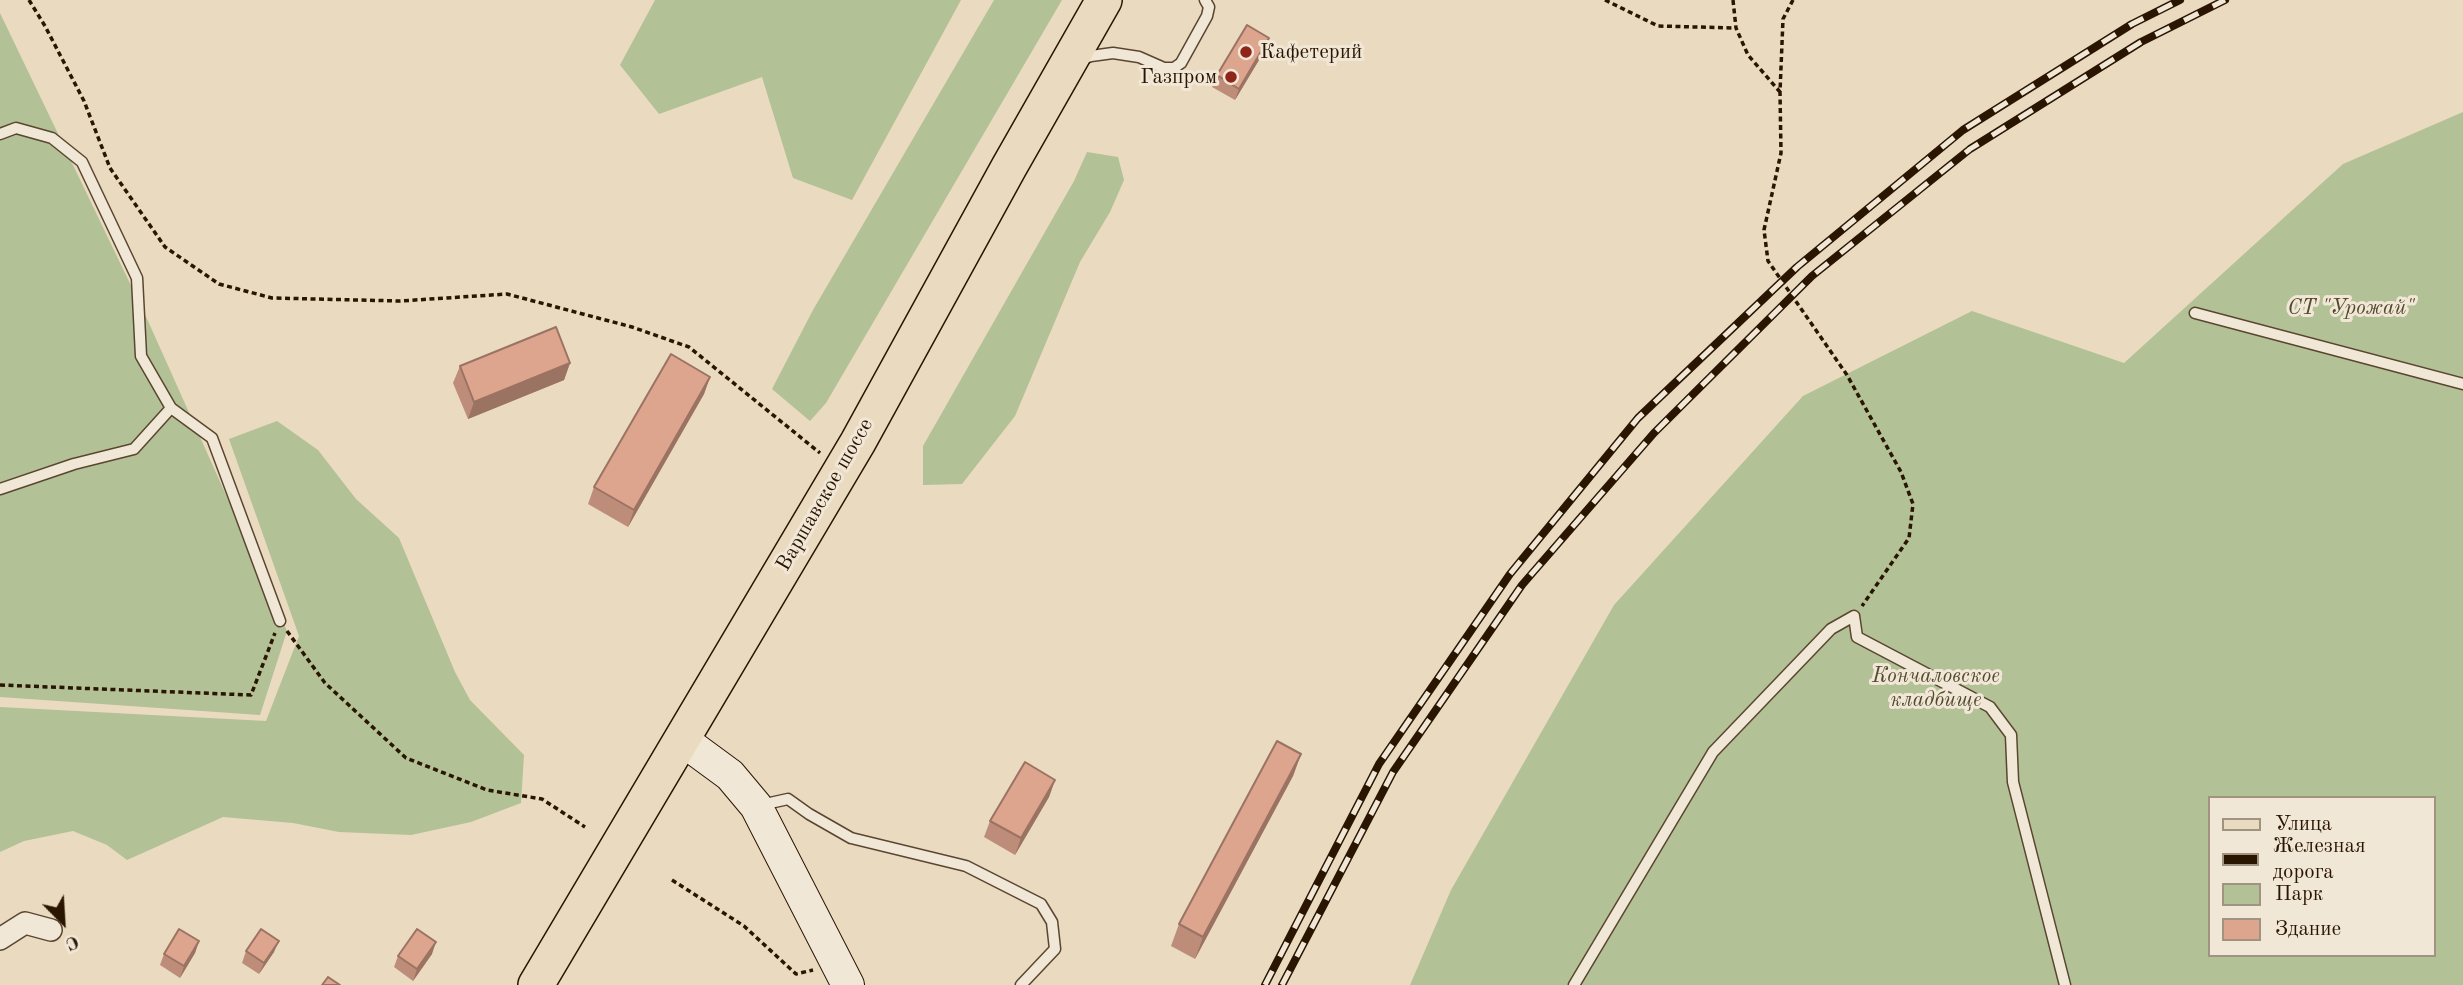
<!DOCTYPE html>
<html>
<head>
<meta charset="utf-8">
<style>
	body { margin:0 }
	#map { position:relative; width:2463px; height:985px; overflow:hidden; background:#eadac0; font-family:"Old Standard TT",serif }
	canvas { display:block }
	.legend { position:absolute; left:2208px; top:796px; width:228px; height:161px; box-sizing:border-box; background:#f1e7d6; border:2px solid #a19380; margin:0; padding:9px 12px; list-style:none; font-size:21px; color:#2a1500 }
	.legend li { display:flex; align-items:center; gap:14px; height:35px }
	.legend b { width:35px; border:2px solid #a19380 }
	.north { position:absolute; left:28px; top:887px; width:70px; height:70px; -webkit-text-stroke:5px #f1e7d6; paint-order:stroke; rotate:156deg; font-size:19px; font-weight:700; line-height:28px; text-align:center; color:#2a1500 }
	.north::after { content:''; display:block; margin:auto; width:24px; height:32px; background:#2a1500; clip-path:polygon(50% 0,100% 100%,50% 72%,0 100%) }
</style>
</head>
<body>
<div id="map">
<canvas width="2463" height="985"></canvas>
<ul class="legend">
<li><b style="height:9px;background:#eadac0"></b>Улица</li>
<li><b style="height:9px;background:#2a1500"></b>Железная дорога</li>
<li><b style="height:19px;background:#b2c196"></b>Парк</li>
<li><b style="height:19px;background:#dda48e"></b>Здание</li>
</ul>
<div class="north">С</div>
</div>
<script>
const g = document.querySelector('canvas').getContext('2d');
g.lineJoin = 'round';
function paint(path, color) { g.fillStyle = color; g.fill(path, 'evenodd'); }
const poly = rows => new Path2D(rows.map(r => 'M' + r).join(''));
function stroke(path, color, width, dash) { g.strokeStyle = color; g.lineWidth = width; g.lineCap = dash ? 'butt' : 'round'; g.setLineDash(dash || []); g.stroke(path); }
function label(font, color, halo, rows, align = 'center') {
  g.font = font + ' "Old Standard TT",serif'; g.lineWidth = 6; g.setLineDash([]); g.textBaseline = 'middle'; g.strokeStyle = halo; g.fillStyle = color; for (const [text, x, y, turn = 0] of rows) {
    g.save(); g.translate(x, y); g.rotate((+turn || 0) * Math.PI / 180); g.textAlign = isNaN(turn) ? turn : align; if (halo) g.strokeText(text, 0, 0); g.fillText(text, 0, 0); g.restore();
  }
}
paint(poly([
	[655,0,961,0,852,200,793,178,762,77,659,114,620,65],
	[994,0,1062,0,826,403,810,421,772,389,813,310],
	[0,13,148,321,287,631,260,715,0,697],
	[2463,112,2463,985,1410,985,1451,890,1614,605,1803,396,1972,311,2124,363,2343,164],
	[2209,798,2433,798,2433,955,2209,955],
	[1087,152,1118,157,1124,180,1110,212,1080,262,1015,416,962,484,923,485,923,446,1074,181],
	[277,421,318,450,356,499,399,538,455,672,470,700,524,755,521,803,471,822,411,835,339,832,293,823,223,817,127,860,107,845,73,831,24,841,0,852,0,707,266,721,299,636,229,439]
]), '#b2c196');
const lane = poly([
	[1079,60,1091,56,1113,53,1139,57,1164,68,1174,68,1181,63,1207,16,1209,7,1205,0],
	[0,134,16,128,52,138,82,162,137,278,141,356,171,408,212,438,280,621],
	[2195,313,2463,384],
	[0,489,74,464,134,449,171,408],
	[761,805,788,799,809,814,851,838,966,866,1041,904,1052,922,1055,949,1021,985],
	[1574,985,1713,752,1831,629,1854,616,1857,637,1990,707,2011,735,2013,782,2065,985]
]);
const street = poly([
	[0,939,25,923,51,930]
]);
const secondary = poly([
	[681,739,730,775,756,806,848,985]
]);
const primary = poly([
	[536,985,858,442,1009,167,1104,0]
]);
stroke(lane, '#5a4630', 13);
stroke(street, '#5a4630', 24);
stroke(secondary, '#2a1500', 34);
stroke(primary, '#2a1500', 38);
stroke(poly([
	[29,0,45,26,84,101,110,168,165,247,219,284,272,298,400,301,507,294,632,327,689,347,820,453],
	[1605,0,1658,26,1736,28],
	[1733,0,1736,28,1748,55,1780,92],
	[1793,0,1783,19,1780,92,1781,153,1764,230,1768,261,1847,375,1901,472,1913,504,1909,538,1862,606],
	[287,631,325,683,406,758,487,790,542,799,585,827],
	[0,685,251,695,275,633],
	[672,880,744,926,796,974,813,970]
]), '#2a1500', 3.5, [5, 3.5]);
stroke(lane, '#f1e7d6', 10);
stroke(street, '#f1e7d6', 21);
stroke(secondary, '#f1e7d6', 32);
stroke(primary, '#eadac0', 35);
const rail = poly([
	[1265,985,1379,764,1510,574,1638,418,1797,267,1963,130,2132,24,2180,0],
	[1282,985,1393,772,1522,585,1654,433,1812,276,1970,149,2141,42,2225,0]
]);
stroke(rail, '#2a1500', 8);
stroke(rail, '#f1e7d6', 5, [16]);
paint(poly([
	[1269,38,1265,50,1235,100,1212,87,1217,75],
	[570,363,564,380,468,419,453,383,460,366],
	[710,377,704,394,628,527,588,504,594,487],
	[1301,754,1293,776,1195,959,1171,946,1179,924],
	[1055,780,1049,797,1015,855,984,837,990,821],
	[199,941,195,953,180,978,160,965,164,954],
	[246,951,274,952,259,974,242,963],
	[432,954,413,981,394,967,398,956]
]), '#be8d7a');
paint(poly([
	[1269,38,1265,50,1235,100,1239,89],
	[570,363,564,380,468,419,474,402],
	[710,377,704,394,628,527,634,510],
	[1301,754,1293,776,1195,959,1203,937],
	[1055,780,1049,797,1015,855,1021,838],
	[199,941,195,953,180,978,184,966],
	[279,941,274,952,259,974,264,963],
	[436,942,432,954,413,981,417,969]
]), '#9b7363');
const building = poly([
	[1247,25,1269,38,1239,89,1217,75,1247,25],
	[556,327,570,363,474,402,460,366,556,327],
	[671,354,710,377,634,510,594,487,671,354],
	[1277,741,1301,754,1203,937,1179,924,1277,741],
	[1025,762,1055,780,1021,838,990,821,1025,762],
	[179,929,199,941,184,966,164,954,179,929],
	[261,929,279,941,264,963,246,951,261,929],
	[417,929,436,942,417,969,398,956,417,929],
	[328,977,340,985,322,985,328,977]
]);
paint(building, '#dda48e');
stroke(building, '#9b7363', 2);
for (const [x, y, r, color] of [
	[1246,52,7,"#8f2418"],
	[1231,77,7,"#8f2418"]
]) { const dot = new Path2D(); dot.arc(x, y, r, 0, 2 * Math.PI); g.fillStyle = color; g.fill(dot); stroke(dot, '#f1e7d6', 2.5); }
label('21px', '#2a1500', '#f1e7d6', [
	["Кафетерий",1260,52],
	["Газпром",1217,77,"right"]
], 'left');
label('italic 21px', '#53492d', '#f1e7d6', [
	["СТ \"Урожай\"",2351,308],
	["Кончаловское",1936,676],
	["кладбище",1936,700]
]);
label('21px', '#2a1500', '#f1e7d6', [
	["Варшавское шоссе",825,495,-60]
]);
</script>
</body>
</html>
